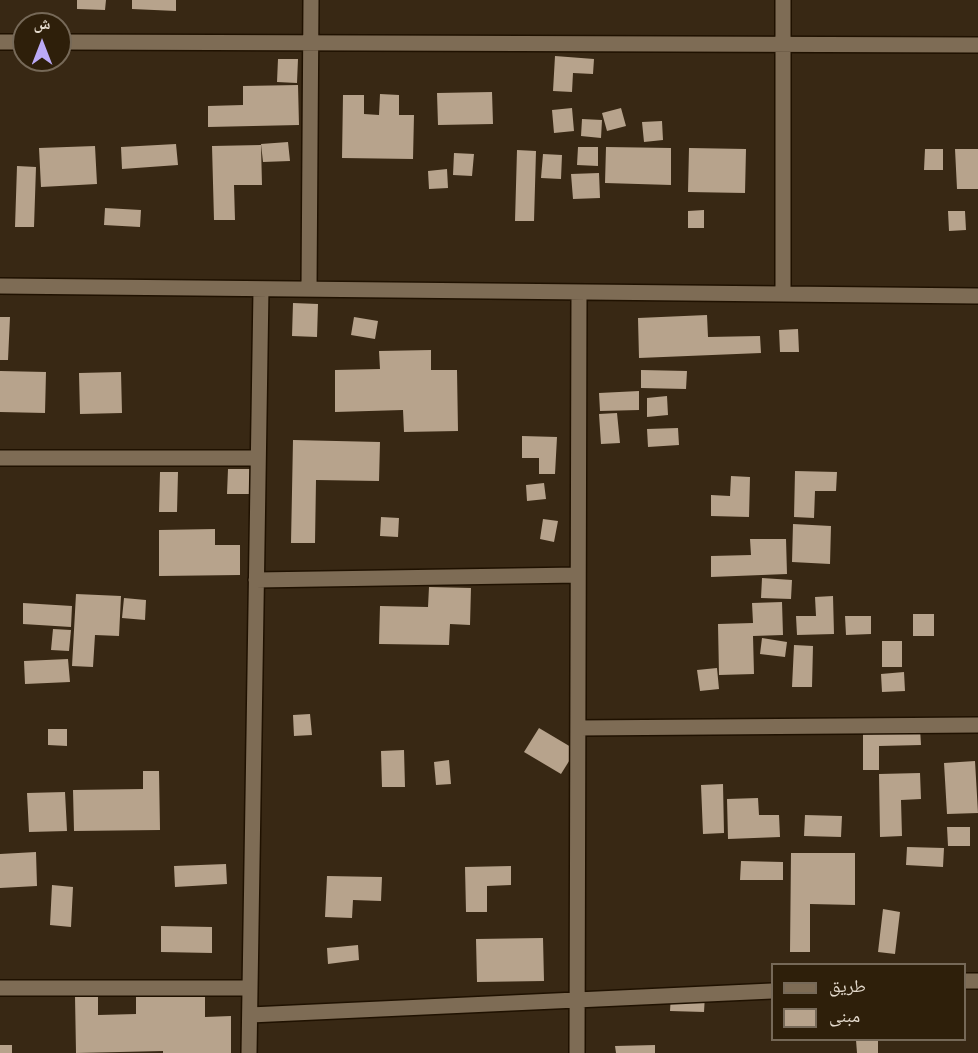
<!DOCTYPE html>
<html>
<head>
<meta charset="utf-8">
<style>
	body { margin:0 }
	#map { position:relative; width:978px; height:1053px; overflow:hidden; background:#382814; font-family:Georgia,"Noto Naskh Arabic",serif }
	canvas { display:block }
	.legend { position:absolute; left:771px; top:963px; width:195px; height:78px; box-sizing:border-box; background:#2e1f0a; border:2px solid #766958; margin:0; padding:8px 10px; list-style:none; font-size:18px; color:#e3d9cc }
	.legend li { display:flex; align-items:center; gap:12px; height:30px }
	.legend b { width:30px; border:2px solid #766958 }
	.north { position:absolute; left:12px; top:12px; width:60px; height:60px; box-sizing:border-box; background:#2e1f0a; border:2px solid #766958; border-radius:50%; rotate:0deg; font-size:16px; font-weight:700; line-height:24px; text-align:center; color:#e3d9cc }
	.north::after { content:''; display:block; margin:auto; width:21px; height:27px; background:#bbaaf6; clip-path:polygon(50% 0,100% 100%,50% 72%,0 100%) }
</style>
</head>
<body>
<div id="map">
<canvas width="978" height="1053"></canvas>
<ul class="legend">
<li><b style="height:8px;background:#7e6c55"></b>طريق</li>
<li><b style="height:16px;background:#b7a38c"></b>مبنى</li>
</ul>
<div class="north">ش</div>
</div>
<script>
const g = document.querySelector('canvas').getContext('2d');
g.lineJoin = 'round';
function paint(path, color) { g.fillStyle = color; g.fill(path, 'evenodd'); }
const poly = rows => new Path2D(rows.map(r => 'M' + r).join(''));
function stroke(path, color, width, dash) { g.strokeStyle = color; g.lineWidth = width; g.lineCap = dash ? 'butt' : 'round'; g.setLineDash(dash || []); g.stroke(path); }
paint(poly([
	[77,0,106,0,105,10,77,9],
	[132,0,176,0,176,11,132,9],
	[555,56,594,59,593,74,573,73,572,92,553,91],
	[278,59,298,59,297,83,277,82],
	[298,85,299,125,208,127,208,106,243,105,243,86],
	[492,92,493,124,438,125,437,93],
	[380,94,399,95,399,115,414,115,413,159,342,158,343,95,364,95,364,114,379,115],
	[572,108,574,131,554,133,552,110],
	[621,108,626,126,607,131,602,113],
	[582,119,602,120,601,138,581,136],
	[662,121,663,140,644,142,642,122],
	[288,142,290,161,263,162,261,144],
	[176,144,178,165,122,169,121,147],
	[261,145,262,185,234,185,235,220,214,220,212,146],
	[95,146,97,184,41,187,39,148],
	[578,147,598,147,598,166,577,165],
	[606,147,671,148,671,185,605,183],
	[689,148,746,149,745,193,688,192],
	[925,149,943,149,943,170,924,170],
	[955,149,978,149,978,189,957,189],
	[517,150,536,151,534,221,515,221],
	[454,153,474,154,472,176,453,175],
	[543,154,562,155,561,179,541,178],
	[17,166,36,167,34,227,15,227],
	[447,169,448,188,429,189,428,171],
	[599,173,600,198,573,199,571,174],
	[105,208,141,210,140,227,104,225],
	[704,210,704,228,688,228,688,211],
	[948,211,965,211,966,230,949,231],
	[293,303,318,304,317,337,292,336],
	[707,315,708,337,760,336,761,353,639,358,638,318],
	[0,317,10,317,8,360,0,360],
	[354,317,378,321,375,339,351,335],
	[798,329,799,352,780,352,779,330],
	[431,350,431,370,457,370,458,431,404,432,403,410,335,412,335,370,380,369,379,351],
	[641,370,687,371,686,389,641,388],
	[0,371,46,372,45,413,0,412],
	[121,372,122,413,80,414,79,373],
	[639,391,639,410,600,411,599,393],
	[667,396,668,415,647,417,647,398],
	[617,413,620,443,601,444,599,414],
	[678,428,679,445,648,447,647,429],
	[522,436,557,437,555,474,539,474,539,458,522,458],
	[293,440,380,442,379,481,316,480,315,543,291,543],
	[228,469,250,469,250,494,227,494],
	[795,471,837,472,836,491,815,491,814,518,794,517],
	[160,472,178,472,177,512,159,512],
	[731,476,750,477,749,517,711,516,711,495,730,496],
	[544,483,546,499,527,501,526,485],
	[381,517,399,518,398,537,380,536],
	[543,519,558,521,554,542,540,539],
	[793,524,831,526,830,564,792,562],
	[215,529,215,545,240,545,240,575,159,576,159,530],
	[750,539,786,539,787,574,711,577,711,556,751,555],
	[762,578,792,580,791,599,761,598],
	[429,587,471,588,470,625,450,624,449,645,379,644,380,606,428,607],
	[76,594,121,596,119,636,95,635,93,667,72,666],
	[833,596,834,634,797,635,796,616,816,616,815,597],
	[124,598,146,600,145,620,122,618],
	[782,602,783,635,753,636,754,674,719,675,718,624,753,623,752,603],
	[23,603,72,606,71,627,23,624],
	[913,614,934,614,934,636,913,636],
	[845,616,871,616,871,634,846,635],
	[53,629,71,630,69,651,51,650],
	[762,638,787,642,785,657,760,654],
	[882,641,902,641,902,667,882,667],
	[794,645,813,646,812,687,792,687],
	[68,659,70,682,25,684,24,661],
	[717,668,719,689,700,691,697,670],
	[904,672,905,691,882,692,881,674],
	[310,714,312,735,294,736,293,715],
	[539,728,576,750,561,774,524,752],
	[920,728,921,745,879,746,879,770,863,770,863,729],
	[48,729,67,729,67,746,48,745],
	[404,750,405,787,382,787,381,751],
	[449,760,451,784,436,785,434,762],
	[975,761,978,813,947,814,944,763],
	[143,771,159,771,160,830,74,831,73,790,143,789],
	[920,773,921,799,901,800,902,836,880,837,879,774],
	[723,784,724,833,703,834,701,785],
	[65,792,67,831,29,832,27,793],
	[758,798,759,815,779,815,780,837,728,839,727,799],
	[805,815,842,816,841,837,804,836],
	[947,827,970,827,970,846,948,846],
	[907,847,944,848,943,867,906,865],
	[36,852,37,886,0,888,0,854],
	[791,853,855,853,855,905,810,904,810,952,790,952],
	[741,861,783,862,783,880,740,880],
	[226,864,227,884,175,887,174,866],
	[511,866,511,885,487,886,487,912,466,912,465,867],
	[327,876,382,877,381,901,353,900,352,918,325,917],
	[52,885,73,887,71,927,50,925],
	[883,909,900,912,895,954,878,952],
	[161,926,212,927,212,953,161,952],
	[543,938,544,981,477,982,476,939],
	[358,945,359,960,328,964,327,948],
	[671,994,705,995,704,1012,670,1011],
	[205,995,205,1017,231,1016,231,1053,163,1053,163,1051,76,1053,75,996,98,996,98,1015,136,1014,136,996],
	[856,1040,878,1040,878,1053,857,1053],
	[0,1045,12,1045,12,1053,0,1053],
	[655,1045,655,1053,616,1053,615,1046]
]), '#b7a38c');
const minor = poly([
	[783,0,783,294],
	[0,42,24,42],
	[60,42,978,45],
	[0,286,978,296],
	[309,289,311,0],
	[0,458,258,458],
	[256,580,578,575],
	[578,728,978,725],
	[964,981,978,981],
	[0,988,250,988],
	[250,1015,772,991],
	[249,1053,261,289],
	[577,1053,579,292]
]);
stroke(minor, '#1f1100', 18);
stroke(minor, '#7e6c55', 15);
</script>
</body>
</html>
